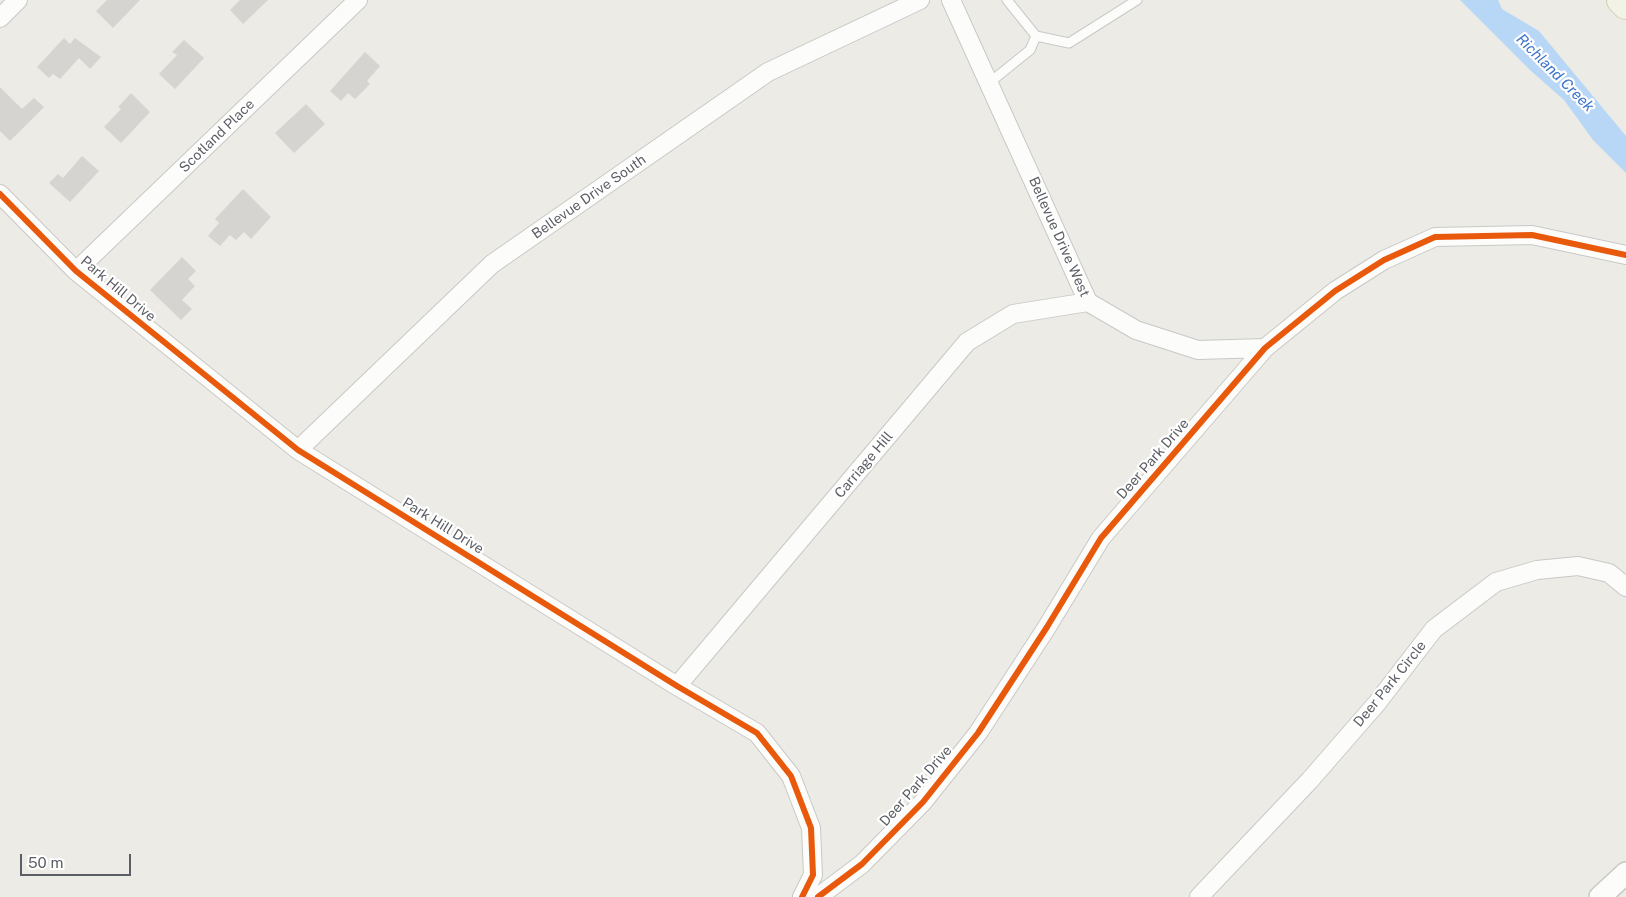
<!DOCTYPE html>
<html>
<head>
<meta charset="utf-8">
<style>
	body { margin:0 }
	#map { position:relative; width:1626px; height:897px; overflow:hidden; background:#ecebe5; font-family:"Public Sans",sans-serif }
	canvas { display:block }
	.scale { position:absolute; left:20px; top:854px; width:111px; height:22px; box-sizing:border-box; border:2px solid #5b5e64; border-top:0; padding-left:6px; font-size:15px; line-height:18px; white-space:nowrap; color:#5b5e64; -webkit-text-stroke:4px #fff; paint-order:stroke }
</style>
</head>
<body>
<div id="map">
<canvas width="1626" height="897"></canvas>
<div class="scale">50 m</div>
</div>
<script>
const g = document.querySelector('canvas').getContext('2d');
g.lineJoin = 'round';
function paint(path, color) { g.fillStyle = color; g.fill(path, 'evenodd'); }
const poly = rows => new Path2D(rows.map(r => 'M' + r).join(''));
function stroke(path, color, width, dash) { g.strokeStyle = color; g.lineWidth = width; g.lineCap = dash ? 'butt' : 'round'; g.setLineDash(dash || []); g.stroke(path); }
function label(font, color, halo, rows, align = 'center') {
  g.font = font + ' "Public Sans",sans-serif'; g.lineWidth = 4.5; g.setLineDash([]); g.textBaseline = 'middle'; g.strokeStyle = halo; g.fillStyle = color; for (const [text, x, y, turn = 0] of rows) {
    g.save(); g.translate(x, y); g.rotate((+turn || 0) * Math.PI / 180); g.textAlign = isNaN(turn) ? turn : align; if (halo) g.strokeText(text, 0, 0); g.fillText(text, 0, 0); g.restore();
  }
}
paint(poly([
	[1460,0,1498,0,1502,9,1539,31,1626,136,1626,173,1593,140,1564,100,1530,70]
]), '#b8d7f7');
paint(poly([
	[107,0,140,0,113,28,96,11],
	[240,0,268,0,243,24,230,10],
	[64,38,70,44,75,38,101,57,90,69,79,58,60,79,53,74,49,78,37,67],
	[184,40,204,58,175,89,159,74,177,55,172,52],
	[365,52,380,66,367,81,370,84,355,99,348,93,341,101,330,91],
	[0,87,22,109,34,98,44,107,10,141,0,131],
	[131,93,150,112,121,143,104,127,121,109,118,107],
	[306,104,325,124,294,153,275,133],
	[82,156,99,171,70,202,49,183,58,174,63,178],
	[243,189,271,217,251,239,244,232,236,240,230,235,220,246,208,236,219,223,215,219],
	[182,257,196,271,188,279,195,286,182,300,192,309,181,320,150,290]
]), '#d5d4d0');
const service = poly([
	[1007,0,1036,36,1069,43,1137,0],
	[989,83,1030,50,1036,36]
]);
const minor = poly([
	[951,0,1088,302,1136,330,1198,350,1265,348],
	[0,18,18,0],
	[0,194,76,271,298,450,677,686,757,733,791,776,811,828,813,875,802,897],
	[76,271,358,0],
	[298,450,492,264,768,72,920,0],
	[677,686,967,342,1013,314,1088,302],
	[818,897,862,864,923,802,978,733,1047,627,1101,538,1265,348,1335,291,1384,260,1435,237,1532,235,1626,255],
	[1199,897,1310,780,1377,703,1434,629,1496,582,1537,570,1578,566,1609,573,1626,587]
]);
const tertiary = poly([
	[1600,897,1626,873]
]);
const primary = poly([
	[1621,0,1626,5]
]);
stroke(service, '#c8c9c7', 11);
stroke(minor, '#c8c9c7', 20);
stroke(tertiary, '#c8c9c7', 24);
stroke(primary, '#d5cfb1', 30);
stroke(service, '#fcfcfb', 9);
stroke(minor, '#fcfcfb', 18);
stroke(tertiary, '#fcfcfb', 21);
stroke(primary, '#f3f2e7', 28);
stroke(poly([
	[0,194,76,271,298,450,677,686,757,733,791,776,811,828,813,875,802,897],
	[818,897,862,864,923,802,978,733,1047,627,1101,538,1265,348,1335,291,1384,260,1435,237,1532,235,1626,255]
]), '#e8590c', 6);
label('14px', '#5b5e64', '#fff', [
	["Scotland Place",217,136,-44],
	["Bellevue Drive South",589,197,-35],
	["Bellevue Drive West",1059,237,66],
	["Park Hill Drive",118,289,40],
	["Deer Park Drive",1153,459,-49],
	["Carriage Hill",864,465,-50],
	["Park Hill Drive",443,526,32],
	["Deer Park Circle",1390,684,-51],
	["Deer Park Drive",916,786,-49]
]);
label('italic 15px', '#3b74cc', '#fff', [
	["Richland Creek",1555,73,45]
]);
</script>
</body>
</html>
